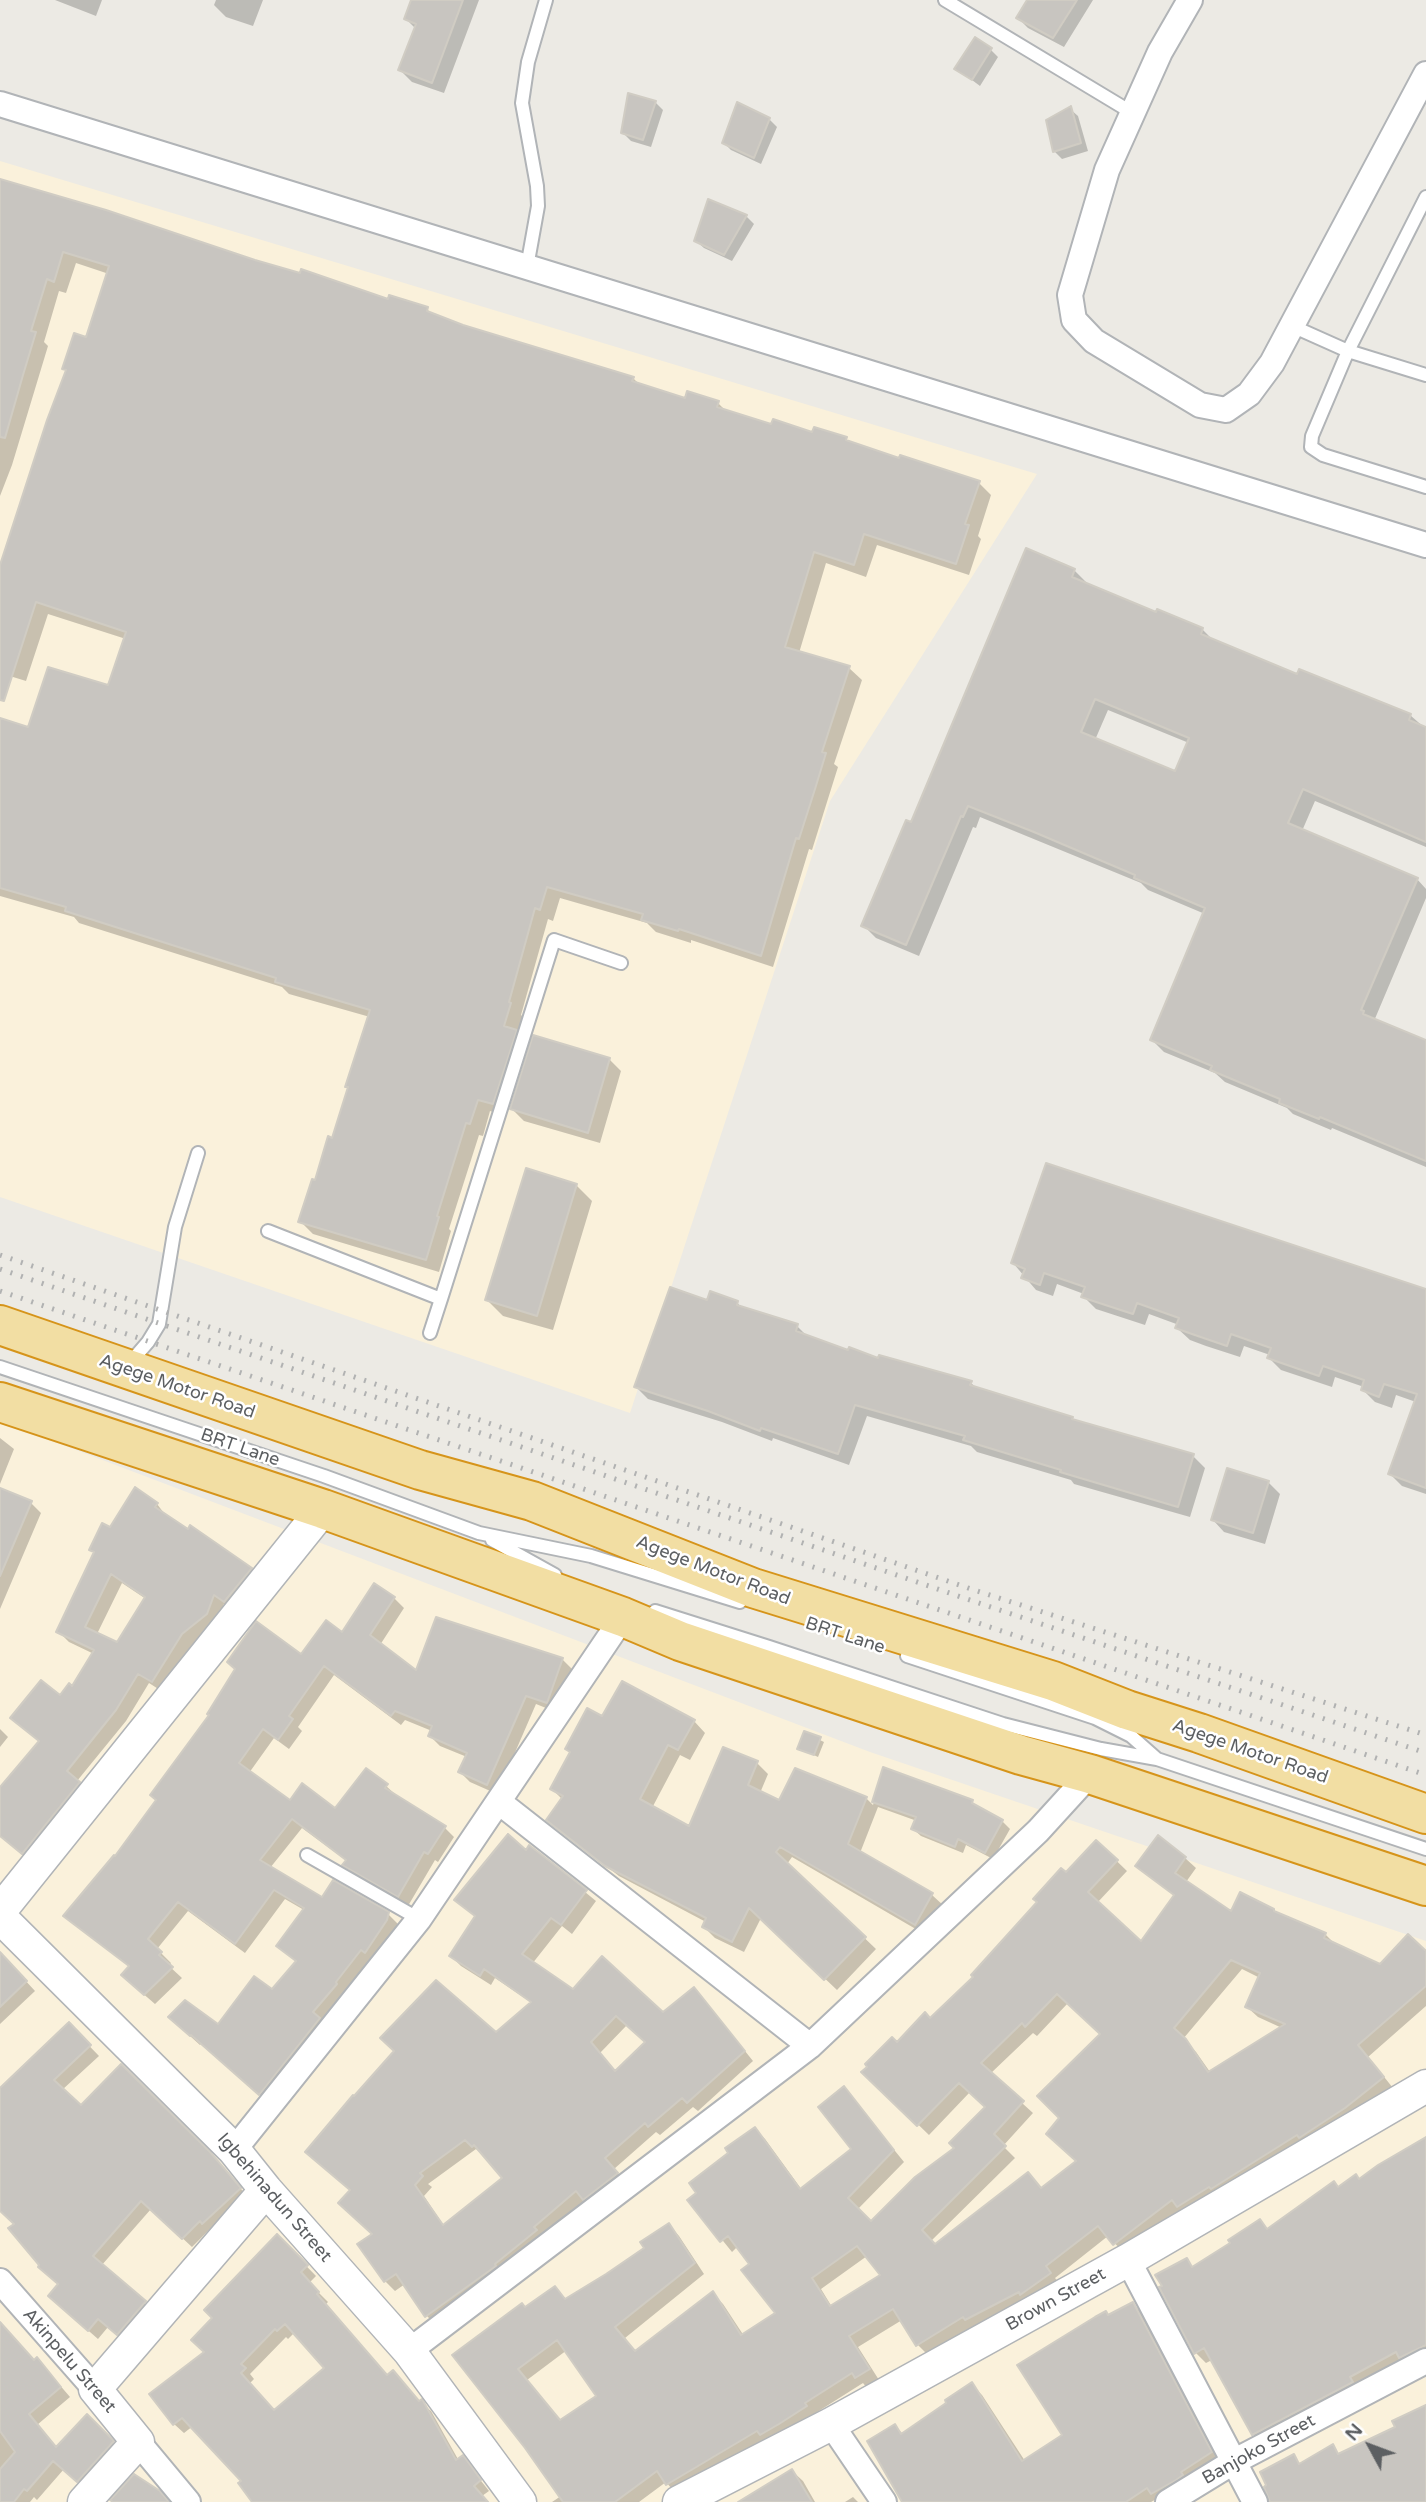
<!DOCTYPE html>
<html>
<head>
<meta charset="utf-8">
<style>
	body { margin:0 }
	#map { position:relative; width:1426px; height:2502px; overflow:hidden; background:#eceae4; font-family:"Varela Round",sans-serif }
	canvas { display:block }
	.north { position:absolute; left:1335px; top:2411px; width:70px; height:70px; -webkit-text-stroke:5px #fff; paint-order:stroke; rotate:311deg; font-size:19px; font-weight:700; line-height:28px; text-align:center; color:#5c5f62 }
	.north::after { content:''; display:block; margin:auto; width:24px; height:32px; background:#5c5f62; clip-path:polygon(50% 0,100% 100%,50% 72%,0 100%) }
</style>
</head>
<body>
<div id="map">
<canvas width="1426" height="2502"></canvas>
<div class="north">N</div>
</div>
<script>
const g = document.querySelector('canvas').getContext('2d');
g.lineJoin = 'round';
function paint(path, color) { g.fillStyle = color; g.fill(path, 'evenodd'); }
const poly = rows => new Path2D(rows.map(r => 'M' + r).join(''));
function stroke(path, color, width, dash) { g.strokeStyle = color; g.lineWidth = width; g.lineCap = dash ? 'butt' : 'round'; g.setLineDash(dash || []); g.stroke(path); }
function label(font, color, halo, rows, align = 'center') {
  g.font = font + ' "Varela Round",sans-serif'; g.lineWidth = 5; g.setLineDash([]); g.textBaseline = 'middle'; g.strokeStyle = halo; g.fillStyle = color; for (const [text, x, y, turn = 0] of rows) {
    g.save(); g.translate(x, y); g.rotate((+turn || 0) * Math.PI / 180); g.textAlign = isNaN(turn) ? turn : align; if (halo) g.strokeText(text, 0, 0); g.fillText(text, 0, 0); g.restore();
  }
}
paint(poly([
	[0,161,1037,474,830,801,630,1413,0,1197],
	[0,1421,870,1752,1426,1941,1426,2502,0,2502]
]), '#faf1db');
paint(poly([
	[55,0,102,0,96,16],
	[216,0,263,0,253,26,226,17,214,5],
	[413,0,479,0,444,93,412,82,400,70,416,29,406,19],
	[1029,0,1093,0,1064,47,1028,28,1018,18],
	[991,50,998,57,980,86,956,68],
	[655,102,663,110,651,147,631,141,623,133],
	[1070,109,1078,116,1088,151,1062,159,1054,151],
	[769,119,777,127,761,164,731,150,724,143],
	[0,180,255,262,389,302,427,309,434,316,463,326,633,378,640,385,686,401,718,403,727,412,772,427,846,439,851,444,979,483,991,495,978,536,981,539,969,575,877,545,866,577,826,563,799,653,849,668,862,680,834,764,838,767,827,802,812,850,809,849,773,967,691,940,691,943,656,932,647,923,560,898,553,921,548,919,521,1015,523,1017,518,1033,528,1044,506,1116,490,1111,483,1136,479,1135,449,1229,451,1231,439,1272,313,1234,300,1221,333,1140,370,1017,289,994,282,987,79,923,74,917,0,896,0,720,29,729,109,687,126,639,48,614,26,681,0,673,0,571,67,372,64,368,87,339,109,274,76,263,66,293,59,291,44,342,48,346,12,465,0,496],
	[746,216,754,224,732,261,704,248,696,241],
	[1074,570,1086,582,1086,585,1156,615,1202,629,1215,642,1298,676,1410,715,1426,729,1426,847,1315,801,1302,831,1417,879,1426,889,1426,898,1374,1021,1426,1042,1426,1167,1332,1128,1331,1130,1293,1114,1287,1108,1225,1082,1215,1073,1164,1052,1152,1040,1205,914,1148,890,1141,883,980,817,976,828,973,827,919,956,876,938,863,925,911,824],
	[1108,710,1189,743,1176,774,1095,740],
	[534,1037,610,1060,621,1071,600,1143,524,1121,512,1109],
	[576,1185,592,1201,553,1330,503,1316,487,1300],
	[1013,1263,1426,1291,1426,1494,1402,1486,1390,1474,1416,1402,1396,1395,1392,1408,1375,1402,1363,1390,1364,1387,1335,1377,1332,1387,1281,1370,1269,1358,1270,1355,1244,1346,1240,1357,1206,1346,1190,1340,1177,1328,1179,1325,1149,1314,1145,1325,1096,1309,1083,1296,1084,1294,1057,1284,1053,1296,1036,1290],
	[708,1302,737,1303,743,1308,797,1326,809,1338,880,1360,971,1383,978,1389,1072,1419,1076,1422,1193,1456,1205,1468,1190,1517,1074,1484,1071,1480,977,1452,971,1446,867,1416,849,1465,773,1438,772,1441,722,1422,648,1399,636,1387],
	[0,1438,14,1449,0,1484],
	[1268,1482,1280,1494,1265,1544,1224,1532,1213,1520],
	[0,1489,31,1503,41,1513,0,1609],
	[157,1504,167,1517,189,1532,191,1528,251,1569,262,1579,236,1612,224,1604,217,1625,192,1645,163,1692,149,1683,126,1721,77,1781,90,1793,33,1864,0,1836,0,1790,40,1742,60,1698,73,1688,94,1654,69,1642,58,1631,110,1529],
	[122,1583,146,1599,118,1645,97,1634],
	[394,1598,404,1608,380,1645,417,1673,562,1659,572,1669,556,1712,536,1704,497,1794,470,1782,460,1772,467,1757,440,1746,430,1736,432,1731,405,1720,401,1725,334,1675,298,1727,302,1731,289,1749,274,1738,249,1773,290,1802,336,1810,386,1786,396,1795,445,1828,454,1837,438,1862,435,1860,408,1906,354,1875,345,1865,347,1861,302,1828,270,1868,322,1900,388,1914,398,1924,376,1961,371,1958,345,1993,270,2104,202,2043,200,2045,180,2027,218,2026,272,1992,297,1962,278,1946,304,1910,285,1899,245,1953,188,1911,157,1949,171,1963,169,1966,182,1978,155,2004,133,1985,130,1967,66,1916,301,1657,342,1635],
	[603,1719,694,1721,705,1733,690,1760,680,1755,652,1808,690,1829,757,1763,768,1774,760,1793,780,1802,866,1798,873,1805,885,1769,972,1802,981,1810,1002,1821,1010,1829,993,1859,966,1845,963,1853,921,1836,913,1829,917,1821,878,1807,860,1853,932,1895,944,1906,926,1935,792,1857,787,1864,876,1949,837,1990,761,1918,744,1952,715,1938,704,1927,706,1922,619,1876,560,1831,548,1820,562,1799,552,1789],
	[0,1729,8,1737,0,1747],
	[805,1733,824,1742,818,1757,799,1748],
	[1097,1842,1127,1871,1097,1903,1142,1943,1175,1896,1137,1866,1185,1858,1196,1868,1186,1882,1231,1914,1273,1910,1277,1914,1325,1934,1336,1945,1381,1966,1426,1953,1426,2006,1368,2057,1393,2088,1125,2254,1108,2236,1055,2278,1060,2284,928,2355,918,2345,902,2320,858,2347,879,2380,867,2388,863,2383,814,2414,816,2417,677,2495,666,2482,639,2502,552,2502,561,2496,527,2447,454,2356,555,2288,567,2300,647,2249,669,2225,679,2236,704,2274,625,2338,636,2353,713,2294,723,2304,744,2336,777,2314,752,2264,738,2246,732,2252,690,2200,755,2129,765,2139,802,2190,853,2149,844,2088,904,2162,857,2210,871,2223,956,2148,987,2107,970,2092,929,2135,864,2072,930,2020,976,1977],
	[1242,1969,1260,1978,1247,2007,1258,2017,1282,2028,1210,2072,1196,2052,1183,2039],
	[1068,2003,1102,2034,1062,2118,1078,2162,1042,2190,1028,2174,936,2246,931,2241,1015,2158,1003,2146,1033,2113,990,2074,1033,2033,1037,2036],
	[867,2256,883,2276,832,2307,821,2289],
	[567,2350,599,2397,561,2422,527,2380],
	[530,1847,596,1901,572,1934,562,1926,532,1964,573,1991,663,2015,704,2000,753,2061,698,2111,693,2107,660,2135,656,2132,614,2169,627,2184,594,2209,586,2200,437,2326,427,2316,405,2284,395,2291,385,2281,359,2245,374,2234,496,2034,532,2003,495,1978,491,1985,461,1966,451,1956,476,1917,456,1900,526,1852],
	[627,2025,647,2043,616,2072,600,2053],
	[476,2149,483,2155,484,2154,505,2178,444,2226,424,2196,432,2187,428,2184],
	[0,1953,35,1991,0,2024],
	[69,2025,99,2056,62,2090,81,2107,219,2164,249,2198,213,2232,210,2229,192,2247,151,2209,101,2266,154,2312,127,2343,108,2327,98,2339,59,2305,60,2285,16,2224,0,2210,0,2090],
	[1426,2139,1426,2360,1264,2445,1253,2434,1212,2360,1206,2363,1196,2353,1186,2260,1194,2268,1232,2243,1259,2221,1269,2230,1339,2189,1360,2180],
	[277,2236,316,2276,309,2283,328,2302,325,2305,388,2377,431,2411,459,2461,463,2458,489,2491,482,2496,487,2502,254,2502,243,2481,193,2426,184,2433,174,2424,206,2352,215,2318],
	[295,2332,326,2368,274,2412,249,2384,254,2379,250,2374,286,2337,288,2339],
	[1133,2304,1143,2314,1221,2463,1151,2502,904,2502,895,2426,903,2434,972,2385,982,2395,1025,2461,1065,2436,1109,2317],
	[0,2322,35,2361,46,2369,70,2397,37,2425,57,2448,87,2417,122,2452,88,2490,64,2469,37,2500,34,2497,30,2502,0,2502],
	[792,2471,803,2481,815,2502,753,2502],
	[853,2497,858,2502,845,2502]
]), '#0003');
const building = poly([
	[411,0,463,0,432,83,398,70,416,24,404,19,411,0],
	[1027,0,1077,0,1053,38,1016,18,1027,0],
	[975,37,992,48,972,80,954,69,975,37],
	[628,93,656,101,643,140,621,133,628,93],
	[737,102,770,118,754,158,722,143,737,102],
	[1071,106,1081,143,1053,152,1046,120,1071,106],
	[0,179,106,210,255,260,300,273,301,269,388,299,389,295,428,307,427,311,463,325,634,377,632,381,685,398,687,391,719,401,717,407,771,424,773,419,812,432,814,427,847,437,846,440,899,458,900,455,980,481,965,524,969,525,956,564,864,534,854,565,814,552,785,647,850,666,822,752,826,753,815,789,799,839,796,838,761,956,679,929,678,931,641,920,643,914,547,887,540,910,535,908,509,1002,511,1003,504,1026,517,1030,493,1104,478,1100,470,1124,466,1123,437,1216,439,1217,426,1260,298,1222,312,1179,315,1180,328,1136,332,1138,348,1087,345,1087,370,1010,275,982,276,978,65,911,66,907,0,888,0,718,28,727,48,667,108,685,126,632,36,602,4,701,0,700,0,565,47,420,66,370,62,369,74,333,86,337,109,266,63,252,54,282,47,279,31,331,36,332,23,375,5,438,0,437,0,179],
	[708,199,747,215,724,255,694,241,708,199],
	[1026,548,1075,569,1072,577,1156,612,1157,609,1203,628,1201,634,1297,674,1299,669,1411,714,1409,720,1426,727,1426,842,1303,789,1288,823,1418,878,1361,1010,1364,1011,1363,1014,1426,1040,1426,1161,1320,1117,1319,1119,1279,1103,1280,1099,1210,1070,1212,1066,1150,1040,1205,908,1134,878,1135,875,1034,832,968,806,963,817,961,816,906,945,861,926,906,820,911,822,1026,548],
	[1095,699,1189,738,1175,771,1081,732,1095,699],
	[533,1035,610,1058,588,1133,510,1109,533,1035],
	[1046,1163,1426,1289,1426,1488,1388,1474,1417,1394,1384,1384,1379,1397,1361,1390,1364,1380,1323,1366,1319,1376,1267,1358,1271,1348,1231,1334,1227,1346,1192,1334,1175,1328,1179,1318,1137,1303,1133,1314,1081,1297,1085,1287,1044,1273,1040,1285,1021,1278,1025,1269,1011,1263,1046,1163],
	[526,1168,577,1184,537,1316,485,1300,526,1168],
	[670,1287,707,1300,710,1291,738,1301,737,1305,798,1324,796,1331,848,1350,849,1347,878,1358,879,1355,972,1381,970,1385,1073,1417,1072,1419,1194,1454,1178,1507,1060,1472,1061,1470,963,1440,965,1436,855,1405,838,1454,761,1428,760,1431,708,1411,634,1387,670,1287],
	[1227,1468,1269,1481,1253,1533,1211,1520,1227,1468],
	[135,1487,158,1503,155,1507,188,1529,190,1525,252,1568,224,1602,214,1595,207,1614,182,1634,152,1682,138,1674,116,1710,67,1771,80,1782,22,1854,0,1836,0,1787,39,1741,10,1718,41,1680,60,1695,69,1683,72,1686,94,1650,56,1632,94,1552,89,1550,102,1523,110,1527,135,1487],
	[111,1574,145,1597,117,1642,85,1627,111,1574],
	[0,1488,32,1501,0,1576,0,1488],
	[374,1583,395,1597,370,1635,416,1670,436,1617,563,1658,547,1703,526,1696,487,1785,458,1772,467,1753,428,1736,432,1726,395,1711,391,1716,324,1666,289,1716,293,1719,278,1740,263,1729,239,1763,290,1800,302,1783,335,1808,366,1768,388,1784,385,1788,446,1826,428,1854,424,1852,398,1897,342,1865,346,1860,292,1819,260,1860,322,1897,333,1880,389,1912,387,1920,365,1953,361,1950,336,1982,337,1984,313,2012,320,2018,259,2095,191,2035,190,2036,168,2017,185,2000,218,2024,254,1976,272,1989,296,1961,276,1946,304,1908,274,1890,235,1944,178,1902,148,1939,162,1952,159,1955,173,1967,144,1995,121,1975,129,1966,63,1916,114,1855,115,1856,156,1800,150,1795,209,1715,207,1714,235,1669,227,1662,256,1621,301,1654,326,1620,342,1632,374,1583],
	[622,1681,695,1720,678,1750,668,1745,640,1799,689,1826,723,1747,758,1761,748,1785,779,1800,795,1768,867,1797,848,1844,933,1893,915,1925,780,1847,776,1852,866,1937,824,1980,749,1908,732,1942,702,1927,706,1918,605,1866,546,1820,563,1796,550,1789,570,1752,565,1749,587,1708,602,1716,622,1681],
	[804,1731,821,1737,814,1755,797,1749,804,1731],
	[883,1767,973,1800,972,1803,1003,1820,985,1853,958,1839,955,1847,911,1829,916,1817,872,1802,883,1767],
	[508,1834,526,1850,529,1845,587,1890,561,1925,551,1918,522,1954,573,1989,602,1956,663,2012,694,1987,745,2051,687,2103,682,2098,648,2127,645,2123,605,2158,618,2173,583,2200,576,2191,534,2227,537,2230,495,2264,496,2266,425,2317,396,2274,384,2282,357,2244,372,2234,338,2203,350,2190,305,2152,353,2095,354,2096,394,2051,380,2038,436,1980,496,2032,531,2002,484,1969,480,1976,449,1956,475,1916,454,1900,508,1834],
	[616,2016,645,2042,615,2071,591,2042,616,2016],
	[465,2140,472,2147,474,2145,502,2178,443,2225,415,2185,423,2176,420,2173,465,2140],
	[1158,1835,1186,1857,1175,1873,1231,1911,1240,1892,1274,1909,1274,1911,1326,1933,1324,1938,1380,1964,1408,1934,1426,1951,1426,1986,1358,2045,1384,2077,1345,2108,1299,2138,1297,2135,1211,2189,1209,2187,1177,2207,1172,2200,1113,2245,1098,2226,1046,2266,1051,2273,1020,2295,1019,2292,965,2320,963,2317,916,2346,893,2309,849,2336,870,2369,855,2378,852,2373,805,2403,807,2406,779,2424,760,2435,757,2431,666,2485,657,2471,615,2502,563,2502,525,2448,452,2355,522,2303,525,2307,555,2286,565,2299,606,2274,644,2248,640,2242,669,2223,695,2263,615,2327,635,2351,713,2291,741,2335,775,2313,741,2270,749,2264,728,2236,720,2242,687,2200,696,2193,689,2183,728,2153,725,2148,755,2127,800,2189,851,2149,818,2107,844,2086,894,2150,848,2198,871,2221,915,2177,954,2148,949,2143,985,2107,959,2083,917,2126,861,2072,867,2067,865,2064,892,2037,897,2042,925,2012,930,2018,973,1977,971,1975,1037,1902,1033,1899,1061,1868,1066,1872,1096,1840,1118,1860,1088,1892,1141,1941,1174,1895,1135,1866,1158,1835],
	[1231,1960,1260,1973,1245,2007,1285,2024,1208,2072,1186,2039,1174,2028,1231,1960],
	[1057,1994,1100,2034,1037,2096,1059,2118,1046,2134,1076,2161,1041,2188,1028,2172,935,2244,922,2230,1006,2146,994,2134,1024,2101,981,2063,1022,2023,1025,2027,1057,1994],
	[857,2246,880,2275,830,2306,812,2278,857,2246],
	[557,2340,596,2396,560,2420,518,2369,557,2340],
	[0,1952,27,1981,0,2007,0,1952],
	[69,2022,91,2045,54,2080,81,2105,121,2064,210,2152,241,2188,202,2224,200,2221,182,2239,141,2201,93,2256,146,2301,117,2335,98,2319,88,2331,48,2296,58,2284,38,2267,39,2265,8,2228,14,2224,0,2211,0,2088,69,2022],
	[1426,2137,1426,2345,1399,2358,1396,2352,1350,2377,1353,2382,1252,2435,1204,2348,1194,2354,1159,2287,1162,2286,1155,2275,1187,2258,1192,2267,1230,2243,1228,2240,1260,2219,1267,2229,1334,2181,1338,2187,1356,2174,1359,2179,1378,2165,1426,2137],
	[277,2234,308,2265,301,2272,319,2292,317,2294,387,2375,393,2370,419,2401,422,2399,456,2460,463,2455,481,2480,474,2486,488,2502,252,2502,238,2483,241,2481,182,2418,173,2425,149,2394,204,2352,191,2340,212,2318,204,2310,277,2234],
	[285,2324,324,2368,274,2410,241,2373,246,2368,241,2364,275,2329,277,2331,285,2324],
	[1133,2302,1212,2452,1181,2472,1183,2475,1176,2480,1151,2494,1147,2488,1126,2502,902,2502,867,2441,895,2424,901,2434,946,2403,945,2400,972,2382,1022,2461,1062,2435,1017,2365,1095,2317,1106,2311,1108,2315,1133,2302],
	[0,2322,34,2360,37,2357,61,2387,29,2414,56,2447,87,2414,114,2441,77,2482,53,2461,27,2491,24,2489,14,2502,0,2502,0,2469,15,2452,0,2431,0,2322],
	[1426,2405,1426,2502,1270,2502,1264,2487,1266,2485,1260,2472,1294,2454,1299,2464,1333,2444,1338,2454,1395,2427,1392,2421,1426,2405],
	[792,2469,812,2502,738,2502,792,2469],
	[134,2474,160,2491,169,2502,113,2502,110,2500,134,2474]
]);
paint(building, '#c8c5c0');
stroke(building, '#d0ccc3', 2);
const service = poly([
	[945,0,1131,112],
	[1426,197,1348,351,1312,436,1311,447,1323,455,1426,487],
	[527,267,538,206,537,186,522,103,528,62,546,0],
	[1292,326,1348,351,1426,375],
	[268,1231,441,1299,554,940,621,963],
	[430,1333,441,1299],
	[129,1364,148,1342,159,1324,175,1227,198,1153],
	[0,1367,324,1476,479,1533,591,1556,740,1602],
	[492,1540,555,1575],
	[655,1611,769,1647,1003,1724,1101,1749,1157,1759,1426,1849],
	[907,1656,1095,1718,1131,1736,1157,1759],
	[307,1855,419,1919]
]);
const minor = poly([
	[1190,0,1160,52,1107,170,1070,295,1074,320,1094,341,1200,405,1226,410,1249,394,1272,363,1426,74],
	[0,104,1426,545],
	[499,1802,810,2046],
	[234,2150,419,1919,623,1617],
	[1128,2260,1255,2502],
	[0,2281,95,2389],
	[409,2351,810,2046,1038,1831,1090,1774],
	[831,2424,884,2502],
	[138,2442,188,2502],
	[1168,2502,1235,2461,1426,2361]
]);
const tertiary = poly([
	[0,1911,323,1509],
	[0,1917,234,2150,266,2190,409,2351,520,2502],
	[84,2502,138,2442,95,2389,266,2190],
	[679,2502,831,2424,1128,2260,1426,2086]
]);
const trunk = poly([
	[0,1325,420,1470,532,1501,753,1588,1053,1681,1127,1710,1199,1733,1426,1814],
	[0,1402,323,1509,623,1617,680,1641,1021,1755,1090,1774,1426,1886]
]);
stroke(service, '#b1b4b7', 16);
stroke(minor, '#b1b4b7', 28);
stroke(tertiary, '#b1b4b7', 35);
stroke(trunk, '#d6941a', 42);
stroke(service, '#fff', 12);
stroke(minor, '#fff', 24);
stroke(tertiary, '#fff', 32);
stroke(trunk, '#f2dea3', 38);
stroke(poly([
	[0,1255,971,1589,1426,1735],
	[0,1269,964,1598,1426,1753],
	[0,1291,1426,1775]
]), '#b1b2b2', 5, [2, 9]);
label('18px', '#5c5f62', '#fff', [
	["Agege Motor Road",177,1387,19],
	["BRT Lane",240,1448,19],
	["Agege Motor Road",713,1571,21],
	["BRT Lane",845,1636,18],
	["Agege Motor Road",1250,1752,19],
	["Igbehinadun Street",274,2198,49],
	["Brown Street",1056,2300,-29],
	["Akinpelu Street",69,2361,49],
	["Banjoko Street",1259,2450,-29]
]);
</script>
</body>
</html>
